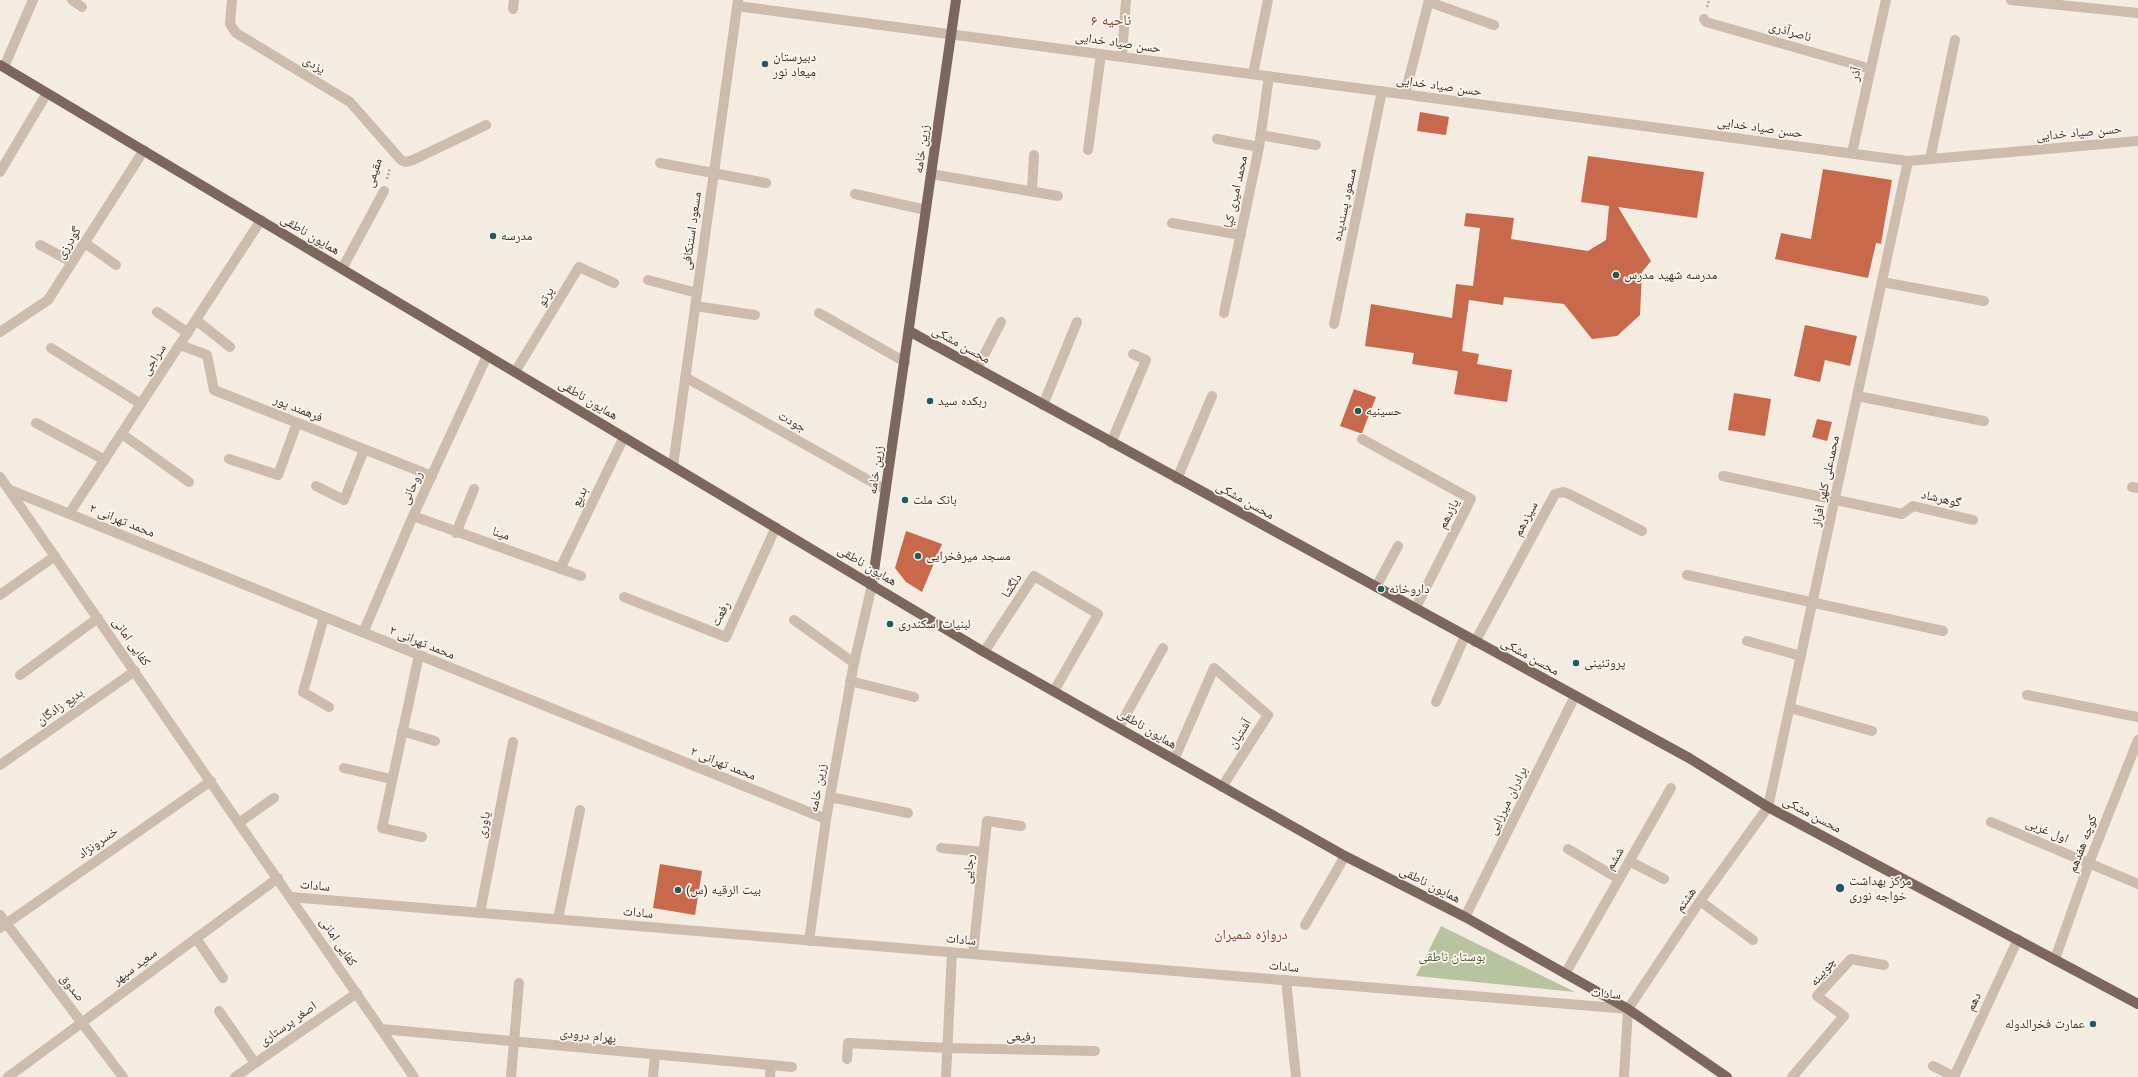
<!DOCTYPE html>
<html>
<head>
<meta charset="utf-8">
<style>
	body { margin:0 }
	canvas { display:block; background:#f4ebe1 }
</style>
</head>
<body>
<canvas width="2138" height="1077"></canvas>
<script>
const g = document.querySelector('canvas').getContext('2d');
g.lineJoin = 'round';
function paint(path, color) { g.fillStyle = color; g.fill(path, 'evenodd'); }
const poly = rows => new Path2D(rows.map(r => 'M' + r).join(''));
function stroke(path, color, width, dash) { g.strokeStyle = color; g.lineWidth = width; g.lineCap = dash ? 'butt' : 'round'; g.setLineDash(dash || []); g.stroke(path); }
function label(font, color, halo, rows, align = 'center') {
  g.font = font + ' Helvetica,"Noto Naskh Arabic",sans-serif'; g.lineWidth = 3.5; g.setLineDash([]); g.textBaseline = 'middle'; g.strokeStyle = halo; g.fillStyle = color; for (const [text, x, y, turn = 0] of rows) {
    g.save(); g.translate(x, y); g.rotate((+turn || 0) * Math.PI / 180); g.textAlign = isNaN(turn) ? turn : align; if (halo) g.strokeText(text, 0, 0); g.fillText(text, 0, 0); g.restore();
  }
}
paint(poly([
	[1441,926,1575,992,1416,976]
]), '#b8c4a0');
paint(poly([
	[1420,112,1449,117,1446,135,1417,131],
	[1588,156,1704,172,1697,218,1618,207,1651,261,1642,272,1640,315,1617,336,1592,339,1564,304,1504,297,1503,305,1469,300,1462,351,1479,354,1477,364,1512,370,1507,402,1454,394,1458,371,1412,364,1414,353,1365,346,1371,304,1452,318,1456,284,1473,286,1480,228,1464,226,1466,213,1514,218,1511,239,1588,251,1606,240,1609,206,1581,202],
	[1823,169,1892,180,1881,244,1876,243,1868,278,1775,259,1781,233,1811,239],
	[1805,325,1857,336,1850,366,1825,360,1820,382,1794,376],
	[1354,389,1376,397,1362,433,1360,433,1340,426],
	[1734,393,1771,399,1765,436,1728,430],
	[1817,419,1832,422,1827,441,1812,437],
	[906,531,942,544,922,592,906,582,895,568],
	[660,864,702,871,695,915,653,908]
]), '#c8694b');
stroke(poly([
	[1707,7,1709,0],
	[387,179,390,168]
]), '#b9a596', 2.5, [2, 2]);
stroke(poly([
	[72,0,82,7],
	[232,0,230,24,236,33,350,102,401,160,406,162,413,160,486,125],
	[2011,0,2138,13],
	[1429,2,1494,25],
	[737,6,1908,161,2138,141],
	[513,9,514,0],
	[1704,19,1706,22,1871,69],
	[1122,57,1126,0],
	[4,67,33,0],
	[1253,74,1268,0],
	[1405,94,1429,0],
	[1261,135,1316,145],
	[1217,139,1259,147],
	[1088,150,1101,54],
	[1852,153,1886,0],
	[1930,159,1955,40],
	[660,163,766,183],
	[0,172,47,93],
	[931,174,1058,196],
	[1032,191,1034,155],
	[855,194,926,210],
	[1172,223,1241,235],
	[85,243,116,265],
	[40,245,72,262],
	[342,269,384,191],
	[648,280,697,293],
	[1882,282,1984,301],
	[695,306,755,315],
	[157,312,188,333],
	[819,313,905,362],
	[1224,313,1259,147,1269,76],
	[196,320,230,347],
	[1334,324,1382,91],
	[0,332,48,300,144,150],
	[180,345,207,355,214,390,432,476],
	[51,348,141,404],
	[977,369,1001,322],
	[515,372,579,267,614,283],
	[685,377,886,490],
	[1857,396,1984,421],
	[1043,405,1077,322],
	[36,423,105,460],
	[122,434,189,482],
	[1362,439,1471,499,1415,609],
	[1111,443,1146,360,1133,354],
	[229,459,278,475,297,423],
	[673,466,738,0],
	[1723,476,1902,514,1913,506,1973,520],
	[0,477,414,1077],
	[1177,479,1212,396],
	[316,486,344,500,364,450],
	[2132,487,2138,488],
	[10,490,826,819],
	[69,514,261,220],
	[413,516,581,576],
	[456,533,474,489],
	[560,569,624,437],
	[1687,575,1943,631],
	[1376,587,1398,546],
	[0,595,55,556],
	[624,597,726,637,776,527],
	[324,617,303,692,329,707],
	[794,620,854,663],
	[363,633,413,516,487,356],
	[1747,641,1801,656],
	[1475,642,1555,494,1563,492,1569,494,1642,531],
	[984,652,1034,576,1098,614,1054,691],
	[419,655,382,828,422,837],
	[20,675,98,618],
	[850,681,914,697],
	[2027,695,2138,717],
	[1436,702,1465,636],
	[1790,708,1872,731],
	[1119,727,1163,648],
	[402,731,435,741],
	[1174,760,1214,668,1268,715,1222,787],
	[0,765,135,671],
	[344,768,391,779],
	[830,797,908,813],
	[240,822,274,798],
	[1991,822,2138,884],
	[941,848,984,852],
	[1568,849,1619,879],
	[1629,861,1664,879],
	[291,897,1628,1009],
	[1700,901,1753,940],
	[480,913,513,742],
	[0,915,123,1077],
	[1465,917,1575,696],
	[558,919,580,810],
	[1305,925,1345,856],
	[0,928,211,781],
	[196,938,223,978],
	[809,941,826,819,854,663,872,585],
	[973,954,987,821,1021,826],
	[2055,959,2089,863,2138,740],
	[1565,974,1671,788],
	[1286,980,1296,1077],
	[1628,1009,1700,901,1768,807,1908,161],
	[219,1011,255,1063],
	[381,1029,792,1067],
	[847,1059,848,1043,947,1048,1095,1051],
	[1933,1066,1955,1077],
	[8,1077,278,878],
	[235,1077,357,993],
	[511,1077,519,983],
	[653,1077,655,1055],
	[770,1077,771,1065],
	[946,1077,952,952],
	[1624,1077,1628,1009],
	[1792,1077,1844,1016,1817,996,1851,959,1884,965],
	[1954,1077,2018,939]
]), '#cdbbac', 10);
stroke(poly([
	[0,65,984,652,1345,856,1465,917,1628,1009,1727,1077],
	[909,331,1689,758,1768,807,2138,1004],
	[872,585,956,0]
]), '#7d675c', 10);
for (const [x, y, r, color] of [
	[765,64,4,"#1f5a5e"],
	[493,236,4,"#1f5a5e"],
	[1616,275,4,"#1f5a5e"],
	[930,401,4,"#1f5a5e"],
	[1358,411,4,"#1f5a5e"],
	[905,500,4,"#1f5a5e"],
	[918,556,4,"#1f5a5e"],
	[1381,589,4,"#1f5a5e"],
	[890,624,4,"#1f5a5e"],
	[1576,663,4,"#1f5a5e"],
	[1840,888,5,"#1f5a5e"],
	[678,890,4,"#1f5a5e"],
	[2093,1024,4,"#1f5a5e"]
]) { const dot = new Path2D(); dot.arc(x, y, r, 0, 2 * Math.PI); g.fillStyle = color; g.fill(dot); stroke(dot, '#fbf5ee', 1.5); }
label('13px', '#3b302b', '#fbf5ee', [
	["ناصرآذری",1790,32,16],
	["حسن صیاد خدایی",1118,43,8],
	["یزدی",314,65,31],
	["آذر",1856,74,-77],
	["حسن صیاد خدایی",1439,86,8],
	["حسن صیاد خدایی",1760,128,8],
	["حسن صیاد خدایی",2079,133,-5],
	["زرین خامه",922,149,-82],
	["مقیمی",374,173,-72],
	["محمد امیری کیا",1236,192,-78],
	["مسعود پسندیده",1345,205,-78],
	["مسعود استنکافی",692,231,-82],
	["همایون ناطقی",310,235,31],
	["گودرزی",69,243,-58],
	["پرتو",546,297,-59],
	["محسن مشکی",961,345,29],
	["سراجی",154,360,-57],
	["همایون ناطقی",588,400,31],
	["فرهمند پور",298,409,22],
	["جودت",792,422,29],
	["زرین خامه",876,470,-82],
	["محمدعلی کلهر افراز",1826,481,-78],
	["روحانی",412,488,-65],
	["بدیع",580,497,-64],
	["گوهرشاد",1941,499,13],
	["محسن مشکی",1245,501,29],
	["یازدهم",1449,514,-63],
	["سیزدهم",1526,519,-62],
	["محمد تهرانی ۲",122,521,22],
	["مینا",501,534,19],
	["همایون ناطقی",867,566,31],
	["دلگشا",1012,586,-57],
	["رفعت",721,614,-62],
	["کفایی امانی",131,642,55],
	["محمد تهرانی ۲",422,643,22],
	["محسن مشکی",1530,657,29],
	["بدیع زادگان",60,707,-35],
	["همایون ناطقی",1147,729,31],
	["آشتیان",1240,734,-58],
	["محمد تهرانی ۲",723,764,22],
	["زرین خامه",818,788,-80],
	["برادران میرزایی",1508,801,-64],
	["محسن مشکی",1812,815,28],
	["یاوری",484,825,-79],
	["اول غربی",2047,831,23],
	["خسرونژاد",98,843,-35],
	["کوچه هفدهم",2083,844,-69],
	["ششم",1615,859,-60],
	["رجایی",969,869,-84],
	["همایون ناطقی",1430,885,27],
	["سادات",315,886,5],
	["هشتم",1686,900,-56],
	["سادات",638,913,5],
	["سادات",961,940,5],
	["کفایی امانی",338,942,56],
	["سعید سپهر",135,967,-37],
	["سادات",1284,967,5],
	["چوبینه",1823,972,-50],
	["صدوق",72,988,52],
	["سادات",1606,994,5],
	["دهم",1974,1002,-65],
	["اصغر پرستاری",288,1024,-35],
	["بهرام درودی",588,1036,6],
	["رفیعی",1021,1037,1]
]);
label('13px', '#3b302b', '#fbf5ee', [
	["دبیرستان",773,57],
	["میعاد نور",773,72],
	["مدرسه",501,236],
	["مدرسه شهید مدرس",1624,275],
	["ربکده سید",938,401],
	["حسینیه",1366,411],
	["بانک ملت",913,500],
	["مسجد میرفخرایی",926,556],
	["داروخانه",1389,589],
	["لبنیات اسکندری",898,624],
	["پروتئینی",1584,663],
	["مرکز بهداشت",1849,881],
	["خواجه نوری",1849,896],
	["بیت الرقیه (س)",686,890],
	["عمارت فخرالدوله",2085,1024,"right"]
], 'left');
label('13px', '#4a5a2e', '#fbf5ee', [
	["بوستان ناطقی",1452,957]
]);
label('14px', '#8c3b22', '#fbf5ee', [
	["دروازه شمیران",1251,935]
]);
label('15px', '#8c3b22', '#fbf5ee', [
	["ناحیه ۶",1111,21]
]);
</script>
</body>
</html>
